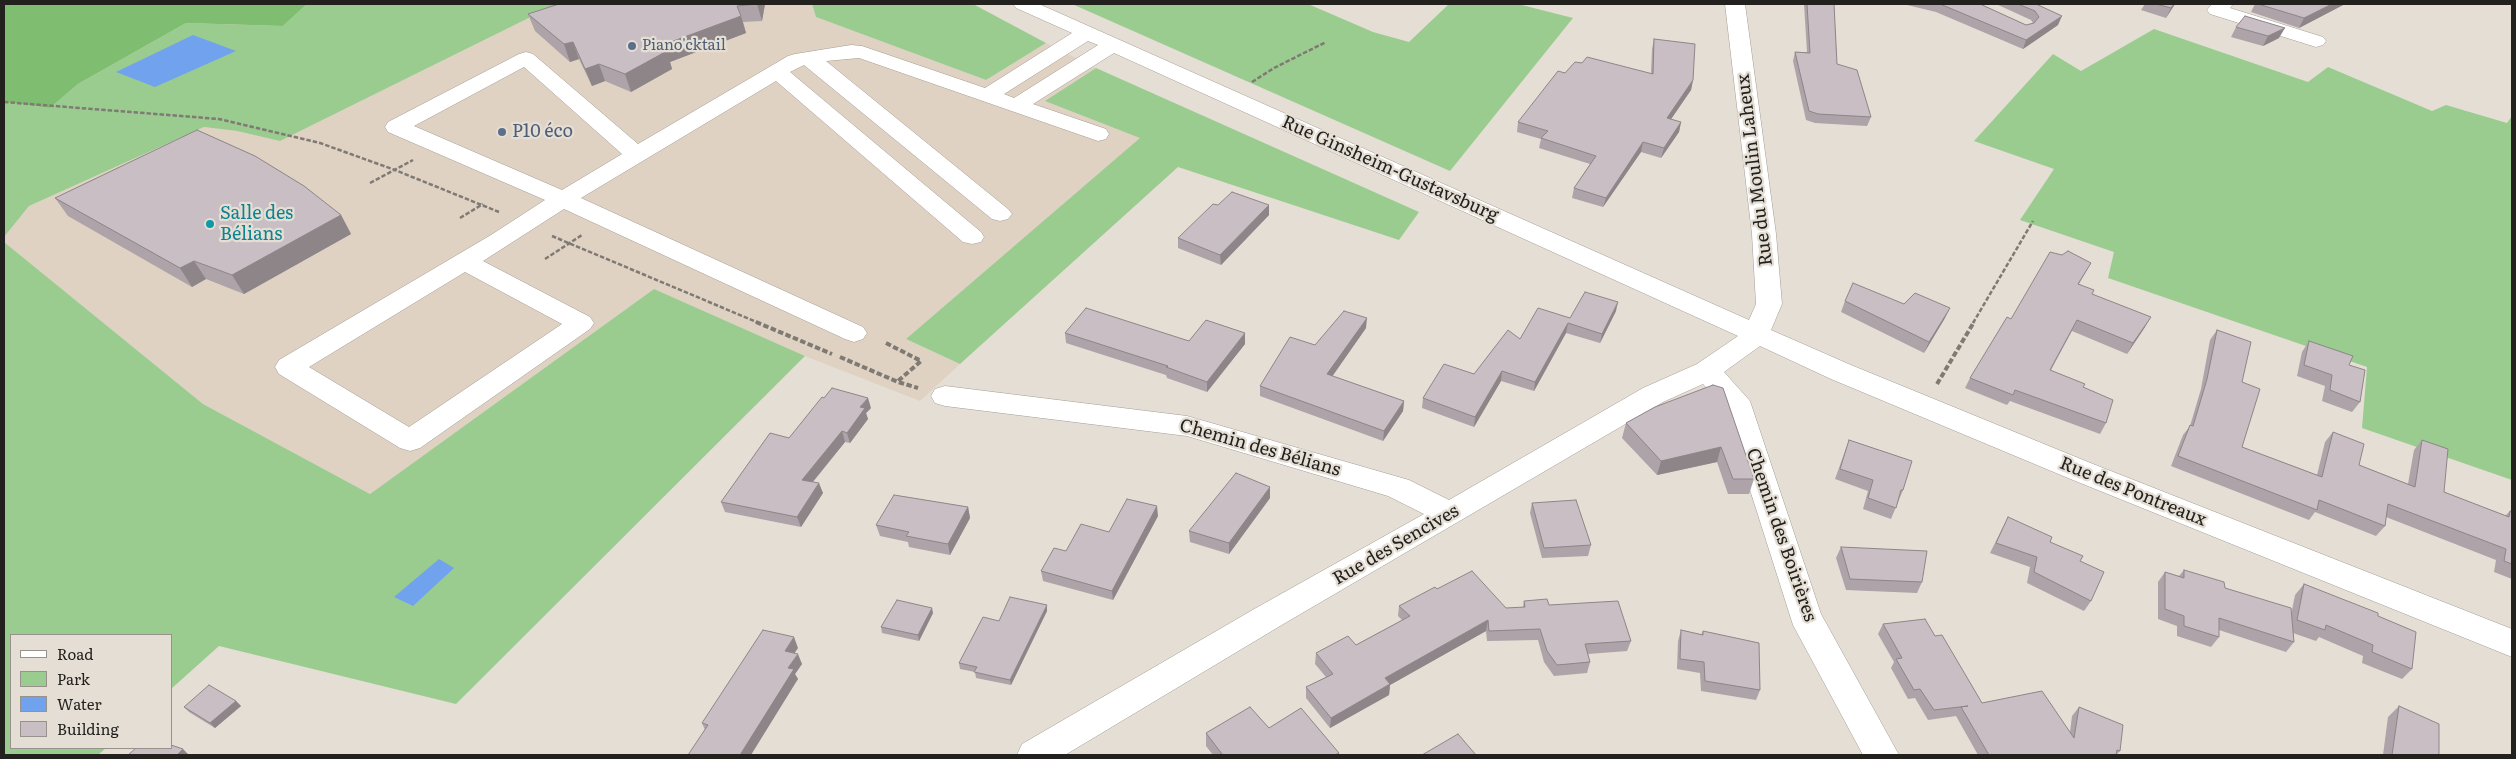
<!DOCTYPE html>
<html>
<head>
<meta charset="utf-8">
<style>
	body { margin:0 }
	#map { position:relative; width:2516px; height:759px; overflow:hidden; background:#e5ded5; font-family:Literata,serif }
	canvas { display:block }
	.frame { position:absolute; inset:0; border:5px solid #23211e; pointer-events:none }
	.legend { position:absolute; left:10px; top:634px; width:162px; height:115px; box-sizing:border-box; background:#e5ded5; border:1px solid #97928c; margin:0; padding:6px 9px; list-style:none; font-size:15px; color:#23211e }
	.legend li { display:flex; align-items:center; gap:10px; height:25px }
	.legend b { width:25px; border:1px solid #97928c }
</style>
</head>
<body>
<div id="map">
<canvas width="2516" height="759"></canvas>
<div class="frame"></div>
<ul class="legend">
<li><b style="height:6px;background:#fff"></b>Road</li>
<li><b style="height:14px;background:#9acc90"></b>Park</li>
<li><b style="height:14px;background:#71a2ee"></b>Water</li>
<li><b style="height:14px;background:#c9bec3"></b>Building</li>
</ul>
</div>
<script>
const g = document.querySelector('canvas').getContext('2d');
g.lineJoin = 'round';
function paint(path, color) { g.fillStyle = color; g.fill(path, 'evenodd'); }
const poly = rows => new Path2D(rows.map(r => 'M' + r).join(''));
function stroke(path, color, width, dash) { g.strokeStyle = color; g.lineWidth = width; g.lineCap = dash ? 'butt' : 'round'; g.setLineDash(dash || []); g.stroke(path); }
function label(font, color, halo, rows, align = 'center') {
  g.font = font + ' Literata,serif'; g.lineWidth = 4.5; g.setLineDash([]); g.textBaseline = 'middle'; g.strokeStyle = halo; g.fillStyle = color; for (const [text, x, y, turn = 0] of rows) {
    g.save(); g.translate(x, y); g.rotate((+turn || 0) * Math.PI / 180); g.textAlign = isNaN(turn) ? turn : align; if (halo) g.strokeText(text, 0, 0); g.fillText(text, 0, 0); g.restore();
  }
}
paint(poly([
	[557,4,812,4,816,17,986,80,1046,43,1096,68,1046,101,1141,138,906,339,960,364,920,401,805,356,654,289,370,494,203,404,4,242,4,237,29,206,204,127,237,131,280,141]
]), '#dfd2c3');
paint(poly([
	[307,4,557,4,280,141,237,131,204,127,29,206,4,237,4,102,50,108,78,84,186,23,283,26],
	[812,4,973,4,1046,43,986,80,816,17],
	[1072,4,1308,4,1373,32,1409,42,1449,4,1518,4,1573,18,1450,171],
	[2154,29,2308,82,2328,67,2432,111,2446,105,2507,123,2512,116,2512,480,2362,428,2367,367,2108,278,2114,252,2020,220,2054,169,1974,141,2053,54,2081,71],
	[1096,68,1419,212,1399,240,1178,167,960,364,906,339,1140,138,1045,101],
	[4,242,203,404,370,494,654,289,805,356,456,704,219,646,171,689,171,635,11,635,11,748,106,748,98,755,4,755]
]), '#9acc90');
paint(poly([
	[4,4,307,4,283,26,186,23,78,84,50,108,4,102]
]), '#7fbd71');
paint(poly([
	[193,35,236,51,155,87,116,72],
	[439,559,454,568,413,606,394,597]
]), '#71a2ee');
const minor = poly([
	[1013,4,1039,4,1749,320,1756,304,1752,234,1725,4,1745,4,1776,234,1782,304,1771,330,1851,365,2088,462,2512,629,2512,657,2068,478,1831,379,1760,346,1724,372,1750,401,1821,614,1899,755,1863,755,1793,625,1723,405,1703,384,1663,402,1280,626,1065,755,1017,755,1022,744,1256,608,1424,514,1388,496,1187,436,945,406,935,403,931,396,935,389,945,386,1187,416,1409,480,1449,500,1643,388,1697,364,1738,336,1114,53,1033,104,1106,129,1109,134,1106,139,1098,141,859,58,826,61,1008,209,1012,214,1008,219,1000,221,992,219,804,65,790,72,981,232,984,237,981,242,972,244,963,242,776,81,581,198,863,327,867,333,863,339,854,342,845,339,564,209,483,261,590,317,594,323,590,329,420,448,410,451,400,448,279,374,275,367,279,360,491,235,545,200,388,132,385,127,388,122,519,54,526,52,533,54,638,144,788,56,795,54,851,45,862,46,985,88,1072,33,1016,8,1013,4],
	[1088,41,1098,45,1014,98,1004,94,1088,41],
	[524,67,622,154,562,190,414,126,524,67],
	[465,272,562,324,409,427,309,367,465,272],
	[2212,4,2233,4,2230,8,2323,37,2326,41,2323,45,2316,47,2210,14,2207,10,2212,4]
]);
stroke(minor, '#a49d95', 1);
stroke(poly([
	[1252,82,1274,68,1326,42],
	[4,102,219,119,320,143,395,170,499,212],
	[370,183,413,160],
	[460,218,483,204],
	[552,236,759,323],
	[545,259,582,235],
	[1973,323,2033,221]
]), '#7f7a74', 2.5, [4.5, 2]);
stroke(poly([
	[756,322,832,354],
	[886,343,921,361,898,381],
	[840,357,898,382,918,388],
	[1937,384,1974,322]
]), '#7f7a74', 4, [5.5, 2.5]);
paint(minor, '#fff');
paint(poly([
	[765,4,762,21,743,22,746,33,670,62,672,69,631,92,605,81,592,86,579,59,570,62,535,31,528,14],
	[1804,4,1834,4,1837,64,1871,117,1867,126,1815,123,1806,120,1793,61,1795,52,1807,52],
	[1903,4,1980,4,2026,25,2033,23,2031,20,1996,4,2036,4,2058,25,2023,49,1936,12],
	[2145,4,2175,4,2166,18,2141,10],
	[2255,4,2345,4,2299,28,2251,12],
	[2236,27,2279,38,2263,46,2231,37],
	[1654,39,1693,80,1691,90,1671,119,1681,122,1679,132,1661,158,1641,152,1603,207,1572,198,1574,188,1590,164,1539,148,1541,139,1517,132,1518,122,1565,73,1651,74,1652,49],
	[55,198,341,215,351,234,244,294,206,279,192,287,68,216],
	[1218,205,1269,205,1269,215,1221,265,1178,248,1178,238],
	[2091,263,2079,284,2092,294,2145,327,2127,354,2072,331,2051,370,2083,387,2106,423,2100,434,2010,401,2007,405,1965,388,1970,378],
	[1845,301,1904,304,1945,318,1924,353,1841,312],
	[1616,311,1600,343,1566,333,1534,391,1501,381,1474,427,1422,408,1423,398,1474,374,1520,339,1570,318],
	[1366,328,1332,376,1404,401,1403,411,1383,441,1260,396,1260,386,1315,345],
	[2217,330,2242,382,2242,447,2317,475,2325,442,2333,432,2359,465,2408,484,2414,450,2422,440,2444,492,2505,516,2510,511,2512,511,2512,579,2494,572,2496,560,2386,517,2385,526,2376,536,2315,512,2309,520,2171,466,2183,435,2190,426,2201,389,2210,340],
	[1065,333,1189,341,1245,333,1245,344,1207,392,1167,378,1166,375,1066,343],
	[2309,341,2349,365,2360,402,2352,412,2322,401,2325,386,2297,376,2302,352],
	[1713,385,1754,479,1749,494,1728,494,1717,462,1657,475,1622,438,1626,423],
	[871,408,866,413,868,419,850,443,845,442,813,482,823,493,801,527,725,512,721,502,789,438],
	[1849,440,1903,490,1891,519,1863,509,1868,491,1835,479],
	[1270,498,1229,554,1190,542,1189,531],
	[1532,503,1591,545,1588,556,1542,558,1530,513],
	[968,507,970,518,950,555,909,547,908,542,880,536,876,525],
	[1158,516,1113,600,1043,581,1041,571,1066,551],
	[2008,517,2050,542,2080,561,2091,601,2084,611,2027,583,2030,567,1990,553],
	[1841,547,1922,582,1917,593,1846,590,1836,558],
	[2184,570,2225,588,2291,615,2295,595,2304,584,2378,616,2412,669,2402,679,2362,663,2363,656,2319,637,2316,641,2293,633,2294,642,2286,652,2219,630,2219,637,2211,647,2177,636,2177,626,2158,619,2158,582,2165,572,2179,576],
	[1437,589,1506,608,1523,607,1524,601,1549,605,1631,641,1627,651,1588,654,1590,662,1587,673,1554,676,1544,662,1538,640,1487,641,1486,631,1390,685,1389,695,1330,728,1306,698,1306,687,1326,677,1315,664,1316,653,1356,645,1402,620,1398,616,1399,606],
	[1047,605,1047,611,1011,685,976,678,975,672,960,669,959,663,999,621],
	[933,613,919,641,882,633,881,627],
	[1883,624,1935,636,1982,703,2070,732,2072,716,2079,707,2120,751,2116,755,1978,755,1956,716,1928,720,1915,698,1908,699,1891,668,1894,662,1878,634],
	[1681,630,1701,635,1703,631,1760,690,1756,700,1701,691,1700,673,1677,669,1678,641],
	[798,648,794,653,802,664,795,674,798,679,705,730,702,723],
	[236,701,241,706,215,728,189,712,184,707],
	[2399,706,2439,755,2383,755,2388,717],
	[1269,728,1339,753,1339,755,1213,755,1206,746,1206,733]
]), '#ada3a8');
paint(poly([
	[757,4,765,4,762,21],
	[2174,4,2175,4,2166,18,2171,8],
	[2332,4,2345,4,2299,28,2304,18],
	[741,16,746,33,670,62,672,69,631,92,625,74,660,46],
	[2062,16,2058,25,2023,49,2026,40],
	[2285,28,2279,38,2263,46,2268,36],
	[573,42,579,59,570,62,564,44],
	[599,64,605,81,592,86,585,69],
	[1693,80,1691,90,1665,128,1667,118],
	[1681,122,1679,132,1661,158,1664,148],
	[1643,142,1641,152,1603,207,1606,198],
	[1269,205,1269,215,1221,265,1220,255],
	[341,215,351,234,244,294,232,275],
	[194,261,206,279,192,287,180,268],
	[1618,302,1616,311,1600,343,1602,334],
	[1950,308,1945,318,1924,353,1929,342],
	[2151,317,2145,327,2127,354,2133,343],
	[1367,318,1366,328,1327,384,1327,374],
	[1568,323,1566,333,1534,391,1535,382],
	[1245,333,1245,344,1207,392,1207,382],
	[1502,371,1501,381,1474,427,1475,417],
	[868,398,871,408,866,413,868,419,850,443,847,433,860,407],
	[1404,401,1403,411,1383,441,1384,431],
	[842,431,845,442,806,490,802,480],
	[1721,447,1717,462,1657,475,1661,461],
	[819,483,823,493,801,527,797,517],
	[1270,487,1270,498,1229,554,1229,543],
	[1157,506,1158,516,1113,600,1112,591],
	[968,507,970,518,950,555,948,544],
	[1047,605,1047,611,1011,685,1010,680],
	[932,608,933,613,919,641,918,635],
	[1488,620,1486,631,1390,685,1389,695,1330,728,1331,718,1385,678],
	[794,637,798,648,789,661,785,651],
	[798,654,802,664,795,674,798,679,751,755,740,755,788,668],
	[236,701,241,706,215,728,210,723],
	[183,749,189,755,177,755]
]), '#8d8588');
const building = poly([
	[559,4,757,4,737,6,741,16,660,46,667,51,625,74,599,64,585,69,573,42,564,44,528,14,559,4],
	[1807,4,1834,4,1837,64,1857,70,1871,117,1818,114,1809,111,1795,52,1810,53,1807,4],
	[1940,4,1980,4,2026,25,2034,23,2039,17,2035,11,2018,4,2036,4,2062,16,2026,40,1940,4],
	[2156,4,2174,4,2171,8,2156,4],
	[2258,4,2332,4,2304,18,2258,4],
	[2245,16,2285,28,2268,36,2236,27,2245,16],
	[1654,39,1695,44,1693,80,1667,118,1681,122,1664,148,1643,142,1606,198,1574,188,1596,156,1541,138,1548,131,1518,122,1558,71,1565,73,1575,62,1582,63,1587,57,1653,74,1654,39],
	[197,130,255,156,304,186,341,215,232,275,194,261,180,268,55,198,197,130],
	[1232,192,1269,205,1220,255,1178,238,1213,204,1218,205,1232,192],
	[2068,251,2091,263,2078,284,2094,290,2092,294,2151,317,2133,343,2077,320,2050,370,2085,384,2083,387,2113,400,2106,423,2015,390,2013,395,1970,378,2007,317,2011,319,2050,252,2062,255,2068,251],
	[1853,283,1904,304,1915,293,1950,308,1929,342,1845,301,1853,283],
	[1585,292,1618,302,1602,334,1568,323,1535,382,1502,371,1475,417,1423,398,1444,364,1474,374,1508,330,1520,339,1538,308,1570,318,1585,292],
	[1086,308,1189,341,1206,320,1245,333,1207,382,1166,367,1168,366,1065,333,1086,308],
	[1344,311,1367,318,1327,374,1404,401,1384,431,1260,386,1290,337,1315,345,1344,311],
	[2217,330,2251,342,2242,382,2260,389,2242,447,2322,477,2333,432,2364,444,2359,465,2415,487,2422,440,2448,449,2444,492,2509,517,2510,511,2512,511,2512,564,2504,561,2506,549,2388,504,2385,526,2319,500,2317,510,2178,456,2190,425,2193,426,2207,379,2217,330],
	[2309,341,2353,356,2349,365,2365,370,2360,402,2330,390,2332,375,2304,365,2309,341],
	[1713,385,1723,388,1754,479,1733,479,1721,447,1661,461,1626,423,1655,407,1713,385],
	[832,388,868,398,860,407,865,408,847,433,842,431,802,480,819,483,797,517,721,502,770,433,789,438,822,397,824,398,832,388],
	[1849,440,1912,461,1903,490,1901,490,1896,508,1868,498,1873,480,1840,469,1849,440],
	[1236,473,1270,487,1229,543,1189,531,1236,473],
	[894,495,968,507,948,544,906,536,909,532,876,525,894,495],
	[1127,499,1157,506,1112,591,1041,571,1054,548,1066,551,1081,524,1109,532,1127,499],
	[1576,500,1591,545,1544,548,1532,503,1576,500],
	[2008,517,2052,537,2050,542,2083,556,2080,561,2104,572,2091,601,2034,572,2037,557,1996,543,2008,517],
	[1841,547,1927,551,1922,582,1850,579,1841,547],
	[2184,570,2224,582,2225,588,2291,608,2294,642,2219,618,2219,637,2184,626,2184,616,2165,609,2165,572,2184,578,2184,570],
	[1472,571,1506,608,1525,607,1524,601,1547,599,1549,605,1618,601,1631,641,1585,644,1590,662,1557,665,1547,651,1540,629,1489,631,1488,620,1385,678,1390,684,1331,718,1306,687,1333,674,1316,653,1348,636,1356,645,1410,616,1399,606,1435,587,1437,589,1472,571],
	[2304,584,2378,613,2378,616,2416,632,2412,669,2372,652,2373,645,2326,625,2325,630,2297,620,2304,584],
	[1010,597,1047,605,1010,680,974,672,977,667,959,663,983,617,999,621,1010,597],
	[897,600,932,608,918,635,881,627,897,600],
	[1925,619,1935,636,1942,635,1982,703,2042,691,2074,738,2079,707,2123,725,2120,751,2117,750,2116,755,1989,755,1961,707,1968,706,1934,710,1920,689,1914,690,1896,659,1902,658,1883,624,1925,619],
	[763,630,794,637,785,651,798,654,788,668,794,669,740,755,688,755,708,725,702,723,763,630],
	[1681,630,1703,635,1703,631,1759,643,1760,690,1705,681,1704,662,1680,659,1681,630],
	[209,685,236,701,210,723,184,707,209,685],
	[2399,706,2439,724,2439,755,2392,755,2399,706],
	[1250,707,1269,728,1301,708,1339,753,1335,755,1221,755,1222,754,1206,733,1250,707],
	[1458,734,1476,755,1422,755,1458,734],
	[171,745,183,749,177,755,128,755,136,748,171,748,171,745]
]);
paint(building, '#c9bec3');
stroke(building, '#8d8588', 1);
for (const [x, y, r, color] of [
	[632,46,5,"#5c6f8a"],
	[502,132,5,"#5c6f8a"],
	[210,224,5,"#0f9aa8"]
]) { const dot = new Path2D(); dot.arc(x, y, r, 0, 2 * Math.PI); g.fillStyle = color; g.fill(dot); stroke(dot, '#e5ded5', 2); }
label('15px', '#4e5e75', '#e5ded5', [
	["Piano'cktail",642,46]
], 'left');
label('18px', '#4e5e75', '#e5ded5', [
	["P10 éco",512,132]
], 'left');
label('18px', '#23211e', '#e5ded5', [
	["Rue Ginsheim-Gustavsburg",1390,169,24],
	["Rue du Moulin Laheux",1755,170,-97],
	["Chemin des Bélians",1260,448,16],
	["Rue des Pontreaux",2133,492,22],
	["Chemin des Boirières",1781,535,71],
	["Rue des Sencives",1396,545,-30]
]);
label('18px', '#0d838f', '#e5ded5', [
	["Salle des",220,214],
	["Bélians",220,235]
], 'left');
</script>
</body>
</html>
